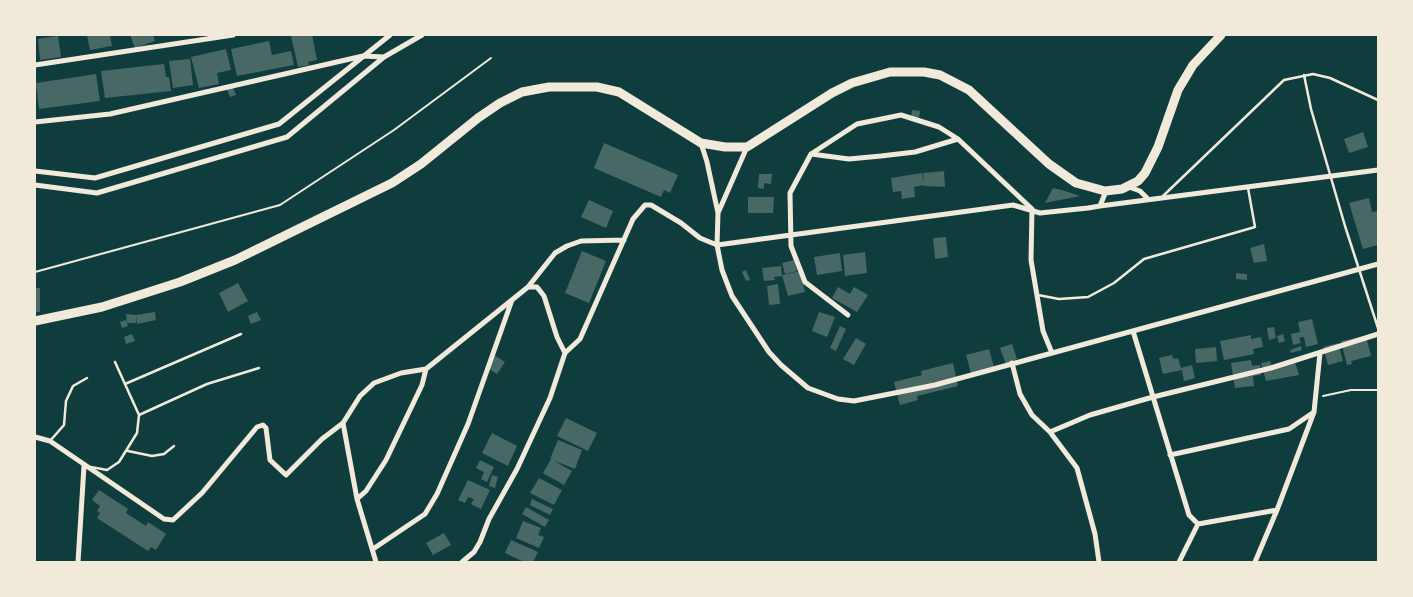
<!DOCTYPE html>
<html>
<head>
<meta charset="utf-8">
<style>
	body { margin:0 }
	#map { position:relative; width:1413px; height:597px; overflow:hidden; background:#0f3d3e; font-family:Roboto,sans-serif }
	canvas { display:block }
	.frame { position:absolute; inset:0; border:36px solid #f1e9da; pointer-events:none }
</style>
</head>
<body>
<div id="map">
<canvas width="1413" height="597"></canvas>
<div class="frame"></div>
</div>
<script>
const g = document.querySelector('canvas').getContext('2d');
g.lineJoin = 'round';
function paint(path, color) { g.fillStyle = color; g.fill(path, 'evenodd'); }
const poly = rows => new Path2D(rows.map(r => 'M' + r).join(''));
function stroke(path, color, width, dash) { g.strokeStyle = color; g.lineWidth = width; g.lineCap = dash ? 'butt' : 'round'; g.setLineDash(dash || []); g.stroke(path); }
paint(poly([
	[87,35,110,35,112,46,90,50],
	[130,35,153,35,155,41,135,48],
	[299,35,312,35,317,60,308,62,309,65,298,67,291,36],
	[58,36,61,57,40,60,38,39],
	[269,41,272,55,291,51,294,65,237,76,231,49],
	[226,49,231,70,217,73,219,84,199,88,191,57],
	[190,59,193,85,173,88,169,61],
	[164,64,166,77,169,77,171,91,105,98,101,71],
	[96,74,100,101,39,109,36,83],
	[233,87,236,95,230,97,227,89],
	[912,110,920,111,919,119,911,118],
	[1363,132,1368,147,1349,153,1344,139],
	[604,143,678,175,670,193,664,190,661,197,594,168],
	[944,171,945,187,924,186,923,173],
	[922,173,924,185,914,187,915,197,902,199,901,191,893,192,891,178],
	[759,174,772,174,771,184,764,183,764,189,758,188],
	[1053,188,1065,191,1080,196,1045,203],
	[748,197,774,197,773,213,748,213],
	[1369,198,1372,212,1378,211,1378,245,1363,249,1349,203],
	[589,200,613,211,606,228,581,217],
	[946,237,948,257,935,259,933,238],
	[1264,244,1267,261,1254,263,1250,248],
	[582,251,606,261,589,303,565,293],
	[865,252,867,273,845,276,843,255],
	[840,253,842,271,817,275,814,257],
	[794,260,797,271,785,274,782,263],
	[781,266,782,276,774,277,775,280,764,281,762,268],
	[746,270,750,280,746,281,742,272],
	[800,271,805,292,788,296,782,275],
	[1236,273,1247,274,1247,280,1236,279],
	[238,283,248,301,228,312,219,293],
	[778,284,780,304,769,305,767,286],
	[838,287,850,294,854,287,868,295,857,312,832,298],
	[35,288,40,288,40,312,35,312],
	[155,312,156,320,137,324,136,316,136,323,127,323,128,326,122,328,120,322,126,320,127,323,126,314,136,315],
	[257,312,261,320,251,324,248,316],
	[819,312,835,317,827,337,812,331],
	[1312,319,1318,344,1306,347,1304,337,1299,338,1301,343,1293,345,1291,334,1300,332,1298,322],
	[840,326,846,329,836,351,830,348],
	[1274,327,1276,338,1269,340,1267,328],
	[132,334,135,341,126,344,124,337],
	[1283,334,1285,341,1279,343,1277,336],
	[1251,335,1251,339,1261,337,1263,347,1253,349,1254,354,1224,360,1220,341],
	[1366,336,1371,356,1351,361,1352,364,1347,365,1341,341],
	[856,338,866,344,854,365,843,359],
	[1338,343,1343,361,1328,365,1323,347],
	[1012,344,1017,359,1006,364,1000,348],
	[1301,346,1302,350,1291,353,1290,350],
	[1216,347,1217,361,1196,363,1195,349],
	[989,349,995,371,972,377,966,355],
	[494,355,505,362,497,374,486,367],
	[1172,355,1173,359,1178,358,1181,368,1192,365,1195,378,1184,381,1182,370,1163,374,1159,358],
	[1251,360,1252,366,1260,365,1261,375,1253,376,1254,386,1235,388,1231,363],
	[1270,361,1272,366,1295,362,1299,375,1266,381,1261,363],
	[953,363,958,386,917,396,918,400,900,405,894,382,922,375,921,371],
	[566,418,597,433,588,451,557,436],
	[492,433,517,446,508,466,482,453],
	[558,440,582,450,575,469,550,459],
	[551,459,572,471,564,485,543,473],
	[480,460,494,467,487,482,481,479,484,472,476,468],
	[492,475,498,477,495,488,489,486],
	[539,478,562,490,554,505,530,493],
	[468,480,490,490,481,509,471,504,474,499,468,497,465,503,458,500],
	[99,490,128,509,126,513,146,526,148,522,166,534,156,550,151,547,148,551,97,518,100,513,97,511,100,506,92,500],
	[532,499,553,509,550,515,530,505],
	[526,507,549,520,545,527,522,514],
	[523,521,541,528,538,535,544,537,539,548,516,538],
	[444,533,451,545,433,555,426,543],
	[511,540,538,552,533,562,524,562,505,553]
]), '#486865');
stroke(poly([
	[35,272,280,205,394,130,491,58],
	[1323,396,1351,390,1378,390]
]), '#f1e9da', 2);
stroke(poly([
	[1304,75,1311,109,1345,226,1378,328],
	[1163,196,1284,80,1313,74,1330,78,1378,100],
	[1038,295,1059,299,1088,297,1114,283,1144,259,1255,227,1248,188],
	[125,384,241,334],
	[139,415,207,384,259,368],
	[50,441,64,425,66,401,73,386,87,378],
	[128,451,152,456,164,454,174,446],
	[91,467,107,470,119,462,137,433,139,415,115,362]
]), '#f1e9da', 2.5);
stroke(poly([
	[35,65,233,35],
	[35,122,110,114,363,56,384,57],
	[701,143,707,162,718,213],
	[747,147,718,213,717,245,722,270,732,296,769,352,781,365,808,388,838,399,854,401,935,385,1378,264],
	[811,154,849,159,881,156,915,152,958,139],
	[35,171,95,178,279,124,390,35],
	[35,185,97,193,287,137,384,57,422,35],
	[1129,187,1140,191,1148,199],
	[1100,206,1378,170],
	[528,287,555,253,567,246,581,241,624,240],
	[848,315,805,282,791,246,790,193,811,154,857,124,901,115,939,127,958,139,1032,209,1031,260,1043,331,1052,353],
	[1133,331,1189,515,1198,524,1277,510],
	[1012,363,1020,394,1032,415,1050,432,1077,468,1095,534,1099,562],
	[1050,432,1090,415,1153,397,1271,368,1378,334],
	[35,437,50,441,164,519,173,520,202,493,257,427,263,425,266,428,270,460,286,475,322,439,343,423],
	[1170,455,1289,429,1314,412],
	[357,499,366,491,386,460,422,385,426,369],
	[373,549,425,514,437,494,468,424,512,300],
	[78,562,84,466],
	[376,562,357,499,343,423,360,396,374,383,401,373,426,369,528,287,537,287,544,296,557,337,565,353],
	[462,562,474,552,480,542,489,519,517,469,550,398,565,353,580,339,633,219,645,205,651,205,681,223,700,238,717,245,1013,205,1040,213,1088,208,1100,206,1106,191],
	[1179,562,1198,524],
	[1255,562,1277,510,1314,412,1320,353]
]), '#f1e9da', 5);
stroke(poly([
	[35,321,102,307,180,282,235,260,392,183,421,164,478,118,500,103,522,92,549,87,597,87,619,92,701,143,725,147,747,147,832,93,852,83,890,72,924,72,940,75,969,90,1049,164,1076,183,1105,191,1122,189,1138,181,1145,173,1158,147,1178,90,1193,65,1221,35]
]), '#f1e9da', 9);
</script>
</body>
</html>
